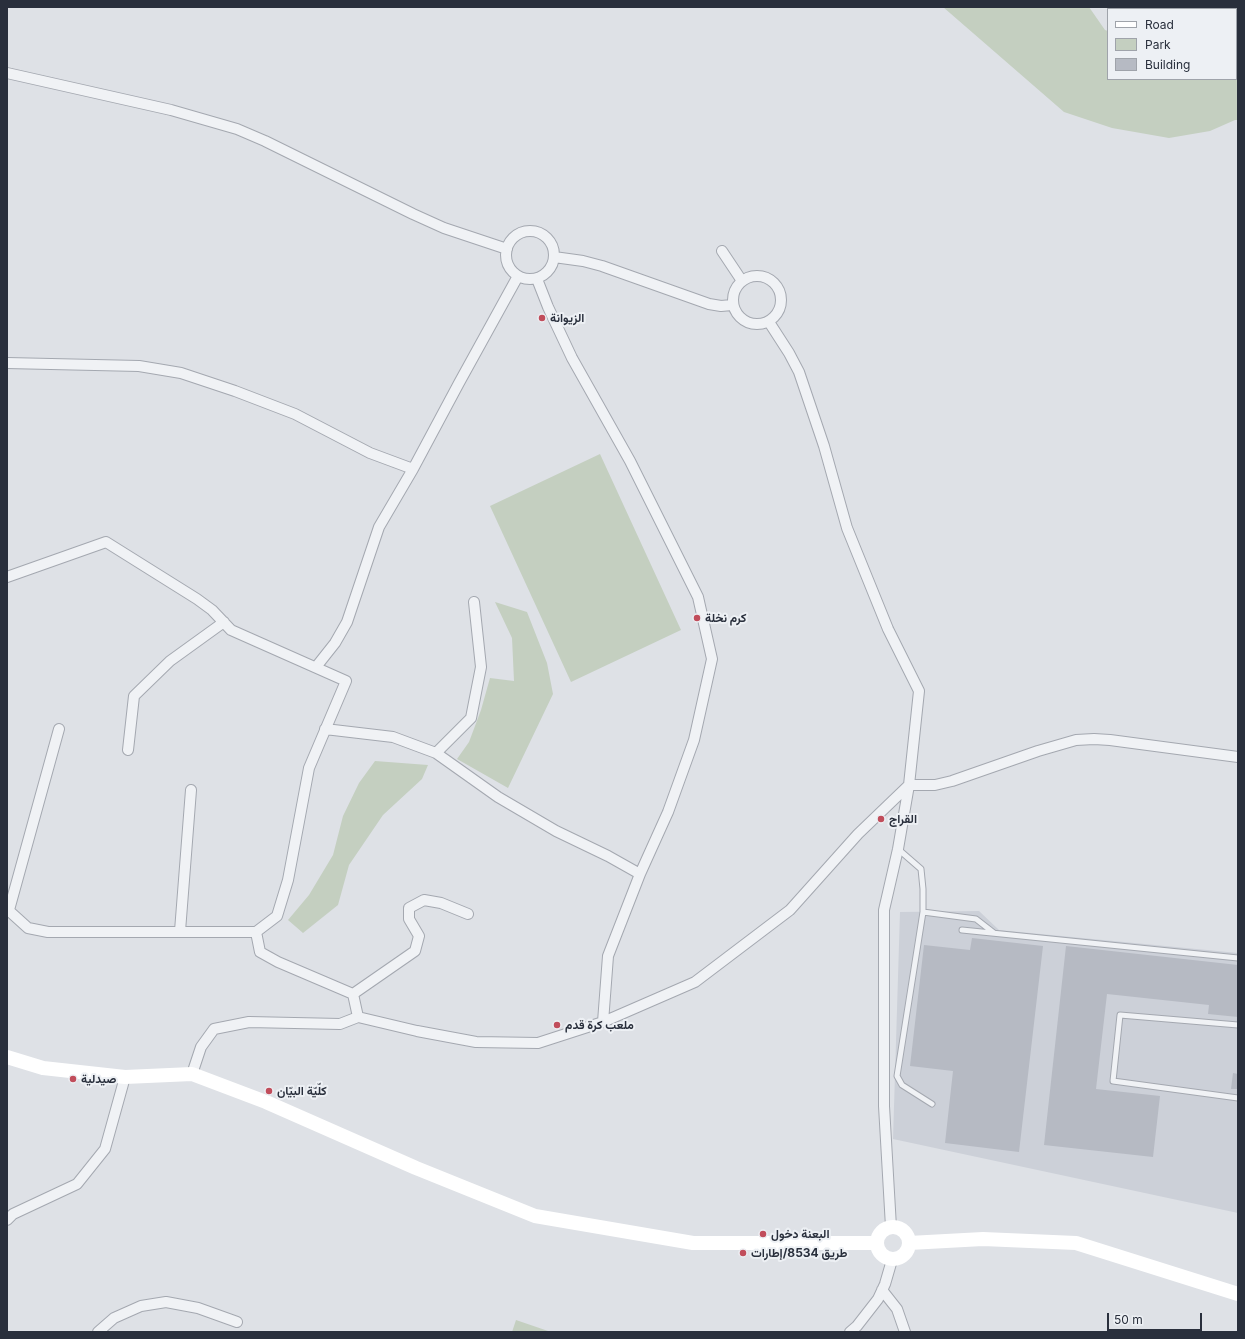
<!DOCTYPE html>
<html>
<head>
<meta charset="utf-8">
<style>
	body { margin:0 }
	#map { position:relative; width:1245px; height:1339px; overflow:hidden; background:#dee1e6; font-family:Inter,sans-serif }
	canvas { display:block }
	.frame { position:absolute; inset:0; border:8px solid #292f3c; pointer-events:none }
	.legend { position:absolute; left:1107px; top:8px; width:130px; height:72px; box-sizing:border-box; background:#edf0f4; border:1px solid #9fa3aa; margin:0; padding:5px 7px; list-style:none; font-size:12px; color:#292f3c }
	.legend li { display:flex; align-items:center; gap:8px; height:20px }
	.legend b { width:20px; border:1px solid #9fa3aa }
	.scale { position:absolute; left:1107px; top:1313px; width:95px; height:18px; box-sizing:border-box; border:2px solid #292f3c; border-top:0; padding-left:5px; font-size:12px; line-height:14px; white-space:nowrap; color:#292f3c; -webkit-text-stroke:3px #edf0f4; paint-order:stroke }
</style>
</head>
<body>
<div id="map">
<canvas width="1245" height="1339"></canvas>
<div class="frame"></div>
<ul class="legend">
<li><b style="height:5px;background:#fff"></b>Road</li>
<li><b style="height:11px;background:#c4cfc0"></b>Park</li>
<li><b style="height:11px;background:#b6bac3"></b>Building</li>
</ul>
<div class="scale">50 m</div>
</div>
<script>
const g = document.querySelector('canvas').getContext('2d');
g.lineJoin = 'round';
function paint(path, color) { g.fillStyle = color; g.fill(path, 'evenodd'); }
const poly = rows => new Path2D(rows.map(r => 'M' + r).join(''));
function stroke(path, color, width, dash) { g.strokeStyle = color; g.lineWidth = width; g.lineCap = dash ? 'butt' : 'round'; g.setLineDash(dash || []); g.stroke(path); }
function label(font, color, halo, rows, align = 'center') {
  g.font = font + ' Inter,Vazirmatn,sans-serif'; g.lineWidth = 4; g.setLineDash([]); g.textBaseline = 'middle'; g.strokeStyle = halo; g.fillStyle = color; for (const [text, x, y, turn = 0] of rows) {
    g.save(); g.translate(x, y); g.rotate((+turn || 0) * Math.PI / 180); g.textAlign = isNaN(turn) ? turn : align; if (halo) g.strokeText(text, 0, 0); g.fillText(text, 0, 0); g.restore();
  }
}
paint(poly([
	[979,911,999,930,1238,953,1238,1213,893,1139,900,912]
]), '#ccd0d8');
paint(poly([
	[943,7,1089,7,1105,30,1108,31,1108,79,1236,79,1236,76,1238,77,1238,120,1235,120,1210,131,1169,138,1112,128,1064,112],
	[600,454,681,630,571,682,490,506],
	[495,602,527,612,547,663,553,694,508,788,457,759,469,742,481,710,490,678,514,681,512,638],
	[375,761,428,765,422,779,383,815,349,865,338,905,303,933,288,920,309,895,333,855,343,816,359,783],
	[516,1320,551,1332,512,1332]
]), '#c4cfc0');
paint(poly([
	[972,938,1043,946,1019,1152,945,1143,953,1071,910,1066,924,945,970,950],
	[1066,946,1238,965,1238,1017,1208,1014,1209,1005,1107,994,1096,1089,1160,1096,1153,1157,1044,1145],
	[1233,1073,1238,1074,1238,1089,1231,1089]
]), '#b6bac3');
const service = poly([
	[898,849,921,869,923,889,923,912,897,1076,902,1085,932,1104],
	[923,912,976,919,994,933],
	[962,930,1238,958],
	[1238,1025,1120,1015,1113,1081,1238,1098]
]);
const minor = poly([
	[7,73,171,110,237,129,265,141,413,214,444,228,507,249],
	'506 255a24 24 0 1 1 48 0a24 24 0 1 1-48 0Z',
	[722,251,742,281],
	[554,257,583,261,602,266,709,304,721,306,732,305],
	'733 300a24 24 0 1 1 48 0a24 24 0 1 1-48 0Z',
	[537,279,548,307,572,358,630,461,698,597,712,659,694,740,668,812,640,874,608,956,603,1022],
	[7,363,139,366,181,373,235,391,295,414,370,453,413,469],
	[7,577,106,542,197,599,212,610,231,630,346,681,309,768,288,880,277,916,256,932,260,952,278,962,353,994,358,1017,340,1024,249,1022,214,1029,201,1047,192,1074],
	[316,667,335,643,347,622,379,527,413,469,459,383,518,276],
	[325,729,393,737,436,753,498,797,556,831,608,856,640,874],
	[128,750,134,696,170,661,224,622],
	[436,753,471,718,481,667,474,602],
	[7,909,28,928,48,932,256,932],
	[9,910,59,729],
	[180,931,191,790],
	[353,994,415,951,419,936,409,919,409,908,424,900,441,903,468,914],
	[358,1017,417,1031,476,1042,538,1043,603,1022,695,982,790,910,858,834,909,785,919,691,888,629,847,528,824,446,799,372,789,353,769,322],
	[7,1220,13,1214,77,1184,105,1149,125,1077],
	[891,1227,884,1106,884,910,898,849,909,785,935,785,952,781,1038,751,1076,740,1094,739,1110,740,1238,757],
	[882,1290,897,1309,905,1332],
	[98,1332,114,1318,141,1306,166,1302,198,1308,237,1322],
	[850,1332,857,1326,878,1299,885,1284,892,1260]
]);
stroke(service, '#a4a8b0', 7);
stroke(minor, '#a4a8b0', 12);
stroke(service, '#f0f2f5', 5);
stroke(minor, '#f0f2f5', 10);
stroke(poly([
	[7,1057,43,1068,125,1077,192,1074,266,1102,416,1168,535,1216,693,1243,877,1243],
	'877 1243a16 16 0 1 1 32 0a16 16 0 1 1-32 0Z',
	[909,1243,983,1239,1076,1243,1238,1294]
]), '#fff', 14);
for (const [x, y, r, color] of [
	[542,318,4,"#c14d5b"],
	[697,618,4,"#c14d5b"],
	[881,819,4,"#c14d5b"],
	[557,1025,4,"#c14d5b"],
	[73,1079,4,"#c14d5b"],
	[269,1091,4,"#c14d5b"],
	[763,1234,4,"#c14d5b"],
	[743,1253,4,"#c14d5b"]
]) { const dot = new Path2D(); dot.arc(x, y, r, 0, 2 * Math.PI); g.fillStyle = color; g.fill(dot); stroke(dot, '#edf0f4', 1.5); }
label('bold 12px', '#292f3c', '#edf0f4', [
	["الزيوانة",550,318],
	["كرم نخلة",705,618],
	["القراج",889,819],
	["ملعب كرة قدم",565,1025],
	["صيدلية",81,1079],
	["كلّيّة البيّان",277,1091],
	["البعنة دخول",771,1234],
	["طريق 8534/إطارات",751,1253]
], 'left');
</script>
</body>
</html>
